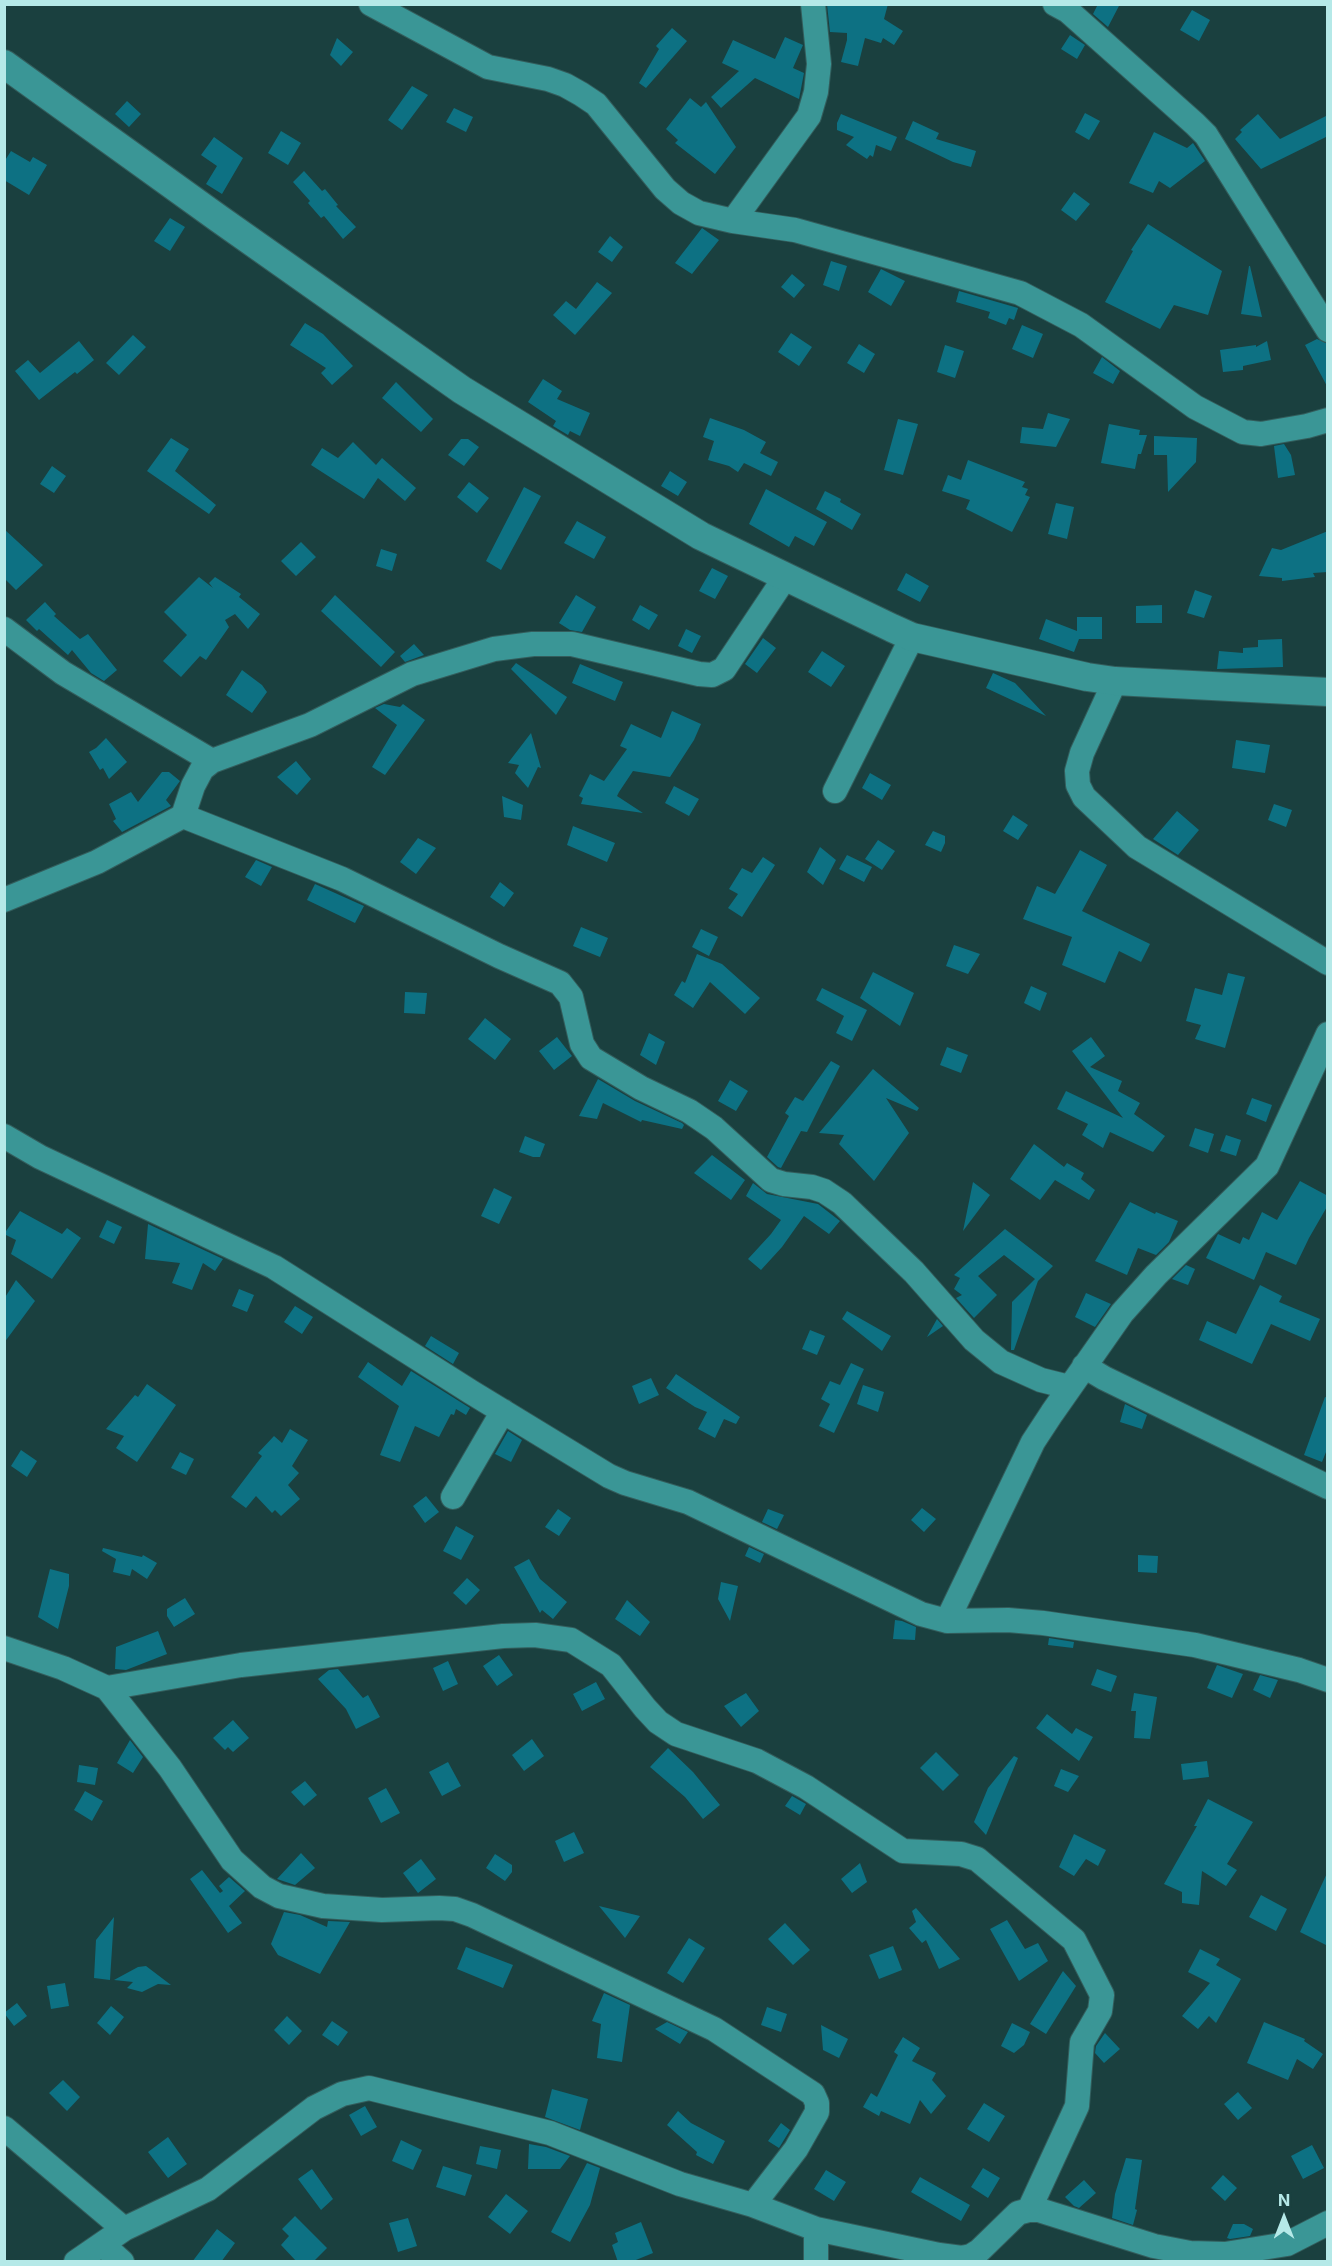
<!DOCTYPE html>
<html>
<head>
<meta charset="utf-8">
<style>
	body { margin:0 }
	#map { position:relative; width:1332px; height:2266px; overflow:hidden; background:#1a403f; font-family:Inter,sans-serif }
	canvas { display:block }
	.frame { position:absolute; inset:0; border:6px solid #b5e9e8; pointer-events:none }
	.north { position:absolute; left:1254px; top:2188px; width:60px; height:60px; -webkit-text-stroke:4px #1a403f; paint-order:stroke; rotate:0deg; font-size:16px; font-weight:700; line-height:24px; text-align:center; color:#b5e9e8 }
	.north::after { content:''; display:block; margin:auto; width:21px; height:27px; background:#b5e9e8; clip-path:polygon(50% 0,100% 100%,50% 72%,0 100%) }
</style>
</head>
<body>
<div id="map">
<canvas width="1332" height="2266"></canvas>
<div class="frame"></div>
<div class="north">N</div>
</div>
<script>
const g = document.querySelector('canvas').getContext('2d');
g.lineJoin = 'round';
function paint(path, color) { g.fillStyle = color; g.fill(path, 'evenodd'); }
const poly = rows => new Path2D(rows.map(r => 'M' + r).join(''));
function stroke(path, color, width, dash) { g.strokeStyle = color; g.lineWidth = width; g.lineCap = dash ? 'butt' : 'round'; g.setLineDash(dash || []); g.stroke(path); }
paint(poly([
	[827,4,888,4,884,19,903,31,894,45,883,38,881,43,865,38,858,66,841,62,847,40,847,33,830,32],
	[1098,4,1120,4,1108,27,1093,14],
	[1192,10,1210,20,1199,41,1180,30],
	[672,28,687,41,646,88,639,83,659,49,656,46],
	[1070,35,1085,45,1077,59,1061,49],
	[785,37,803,45,793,68,804,73,799,99,755,78,721,108,711,97,739,71,722,63,733,40,775,59],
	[337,38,353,52,341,66,330,55],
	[412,86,428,95,402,130,388,120],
	[690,98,701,107,706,102,736,147,715,174,675,143,678,140,666,129],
	[127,101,141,114,129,127,115,114],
	[454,108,473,117,466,132,446,122],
	[1085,113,1100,121,1089,140,1075,132],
	[841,114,897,137,891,151,876,145,873,157,870,155,867,159,846,145,854,137,837,130,837,123],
	[1258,114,1280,139,1328,115,1328,136,1261,169,1235,139,1242,132,1240,130],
	[913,121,939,133,936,139,976,151,971,167,953,162,905,139],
	[281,131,301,143,288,165,268,153],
	[1154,132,1187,148,1193,143,1205,161,1170,188,1159,181,1153,193,1129,183],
	[214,137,243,158,222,194,206,184,217,166,201,155],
	[11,151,30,162,33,157,47,165,29,195,4,180,4,162],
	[304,171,322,191,325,189,338,205,336,206,356,227,343,239,324,216,321,218,308,203,310,201,293,182],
	[1074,192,1090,204,1076,221,1061,210],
	[170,218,185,227,170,251,154,241],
	[1148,224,1222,271,1208,315,1174,305,1160,329,1105,302,1133,251,1131,250],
	[702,228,719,240,692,274,675,263],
	[610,236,623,247,612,262,598,252],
	[831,261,847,266,839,291,823,285],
	[1249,266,1250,266,1262,317,1241,314],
	[881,269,905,281,891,306,868,292],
	[792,274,805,285,794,298,781,287],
	[597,282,612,293,575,335,553,315,566,301,576,309],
	[959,291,1018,308,1014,320,1009,318,1006,325,988,318,990,312,956,302],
	[305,323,323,334,353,366,332,385,321,373,326,368,290,345],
	[1022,325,1043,334,1033,358,1012,349],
	[791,333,812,347,799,366,778,352],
	[133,335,146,347,119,375,106,363],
	[1317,339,1328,344,1328,388,1305,345],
	[79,341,94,360,77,374,75,372,39,400,15,371,28,360,40,373],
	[1267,341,1271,360,1243,366,1243,370,1223,372,1220,350,1256,345,1256,347],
	[859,344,875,354,864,373,847,363],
	[945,345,964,351,955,378,937,372],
	[1102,357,1120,371,1113,384,1093,373],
	[543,379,562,391,557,399,590,413,580,436,570,431,568,435,553,426,556,421,528,402],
	[396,382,433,419,421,432,382,398],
	[1048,413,1070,419,1056,447,1020,443,1022,427,1043,429],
	[710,418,744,430,766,442,760,453,778,462,771,476,744,463,738,472,729,466,708,460,714,441,703,437],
	[898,419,918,424,903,475,884,470],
	[1109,424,1140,430,1139,435,1147,435,1141,454,1138,454,1135,469,1101,463],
	[1154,436,1197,438,1196,462,1168,492,1167,455,1154,455],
	[171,438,189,449,175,471,216,505,209,514,147,471],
	[461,439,468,439,479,447,464,466,448,455],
	[353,442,376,465,382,458,416,488,405,501,378,478,364,499,311,465,322,448,338,458],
	[1284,444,1291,455,1295,475,1278,478,1274,446],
	[968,460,1025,482,1022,487,1028,489,1025,495,1030,497,1012,532,966,509,970,500,942,491,948,475,961,480],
	[52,466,66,476,54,493,40,484],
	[670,471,687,482,678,496,661,486],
	[469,482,489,498,477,513,457,497],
	[524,487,541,496,501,570,486,561],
	[766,489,827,522,814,546,795,536,789,547,749,524],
	[825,491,841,499,840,502,861,514,852,530,816,509],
	[1056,503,1074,507,1067,539,1048,534],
	[577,521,606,537,594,559,564,543],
	[4,529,43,565,16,590,4,578],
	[1328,531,1328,572,1313,573,1315,577,1282,581,1282,578,1259,576,1272,548,1281,550],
	[301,542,316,557,296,576,281,561],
	[381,549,397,554,392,571,376,566],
	[712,568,728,576,715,599,699,591],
	[906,573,929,586,920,602,897,590],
	[199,577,213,588,209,583,215,577,241,594,239,597,260,614,248,629,235,614,225,620,229,627,206,660,200,656,181,677,163,661,187,635,164,612],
	[1195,590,1212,596,1204,618,1187,613],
	[335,595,395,652,381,667,321,611],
	[576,595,596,607,582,632,570,630,559,623],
	[45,602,56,614,54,616,80,639,88,634,117,670,104,681,91,673,72,650,68,655,39,629,37,631,26,620],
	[640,605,658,615,649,630,632,620],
	[1162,605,1162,623,1136,623,1136,606],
	[1077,617,1102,617,1102,639,1079,639,1074,652,1039,639,1046,619,1077,631],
	[686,629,701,636,692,653,678,646],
	[763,638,776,648,757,673,745,664],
	[1282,639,1283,667,1217,669,1219,651,1243,653,1243,648,1258,647,1258,640],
	[414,644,424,655,405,662,400,656],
	[822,651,845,666,831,687,808,672],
	[516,663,567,697,556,715,511,669],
	[580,664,623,682,615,701,572,683],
	[242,670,262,685,267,692,252,713,226,695],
	[993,673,1015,683,1046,716,986,688],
	[384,704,400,707,403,704,425,720,385,775,372,767,397,725,375,708],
	[672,711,701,724,694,740,670,777,633,771,619,792,617,796,643,813,581,804,583,798,579,796,590,774,604,781,627,749,620,746,631,724,661,738],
	[531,733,541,768,538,767,528,788,515,773,519,765,508,763],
	[106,738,127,762,109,779,103,768,100,770,89,752,96,748],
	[1236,740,1270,745,1265,773,1232,768],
	[296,761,311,779,297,795,277,777],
	[162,772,169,772,180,781,166,800,171,806,122,832,113,821,116,819,109,804,131,792,138,802],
	[870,773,891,785,882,800,862,788],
	[674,786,699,799,689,816,665,803],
	[502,796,523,805,521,820,504,817],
	[1274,804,1292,810,1286,827,1268,820],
	[1177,811,1199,830,1178,855,1153,839],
	[1013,815,1028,825,1018,840,1003,831],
	[573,826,615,843,607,862,567,845],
	[933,831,945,836,945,843,941,852,925,845],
	[418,838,436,848,416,874,400,862],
	[878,840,895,851,882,870,865,859],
	[820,847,836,860,823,885,807,872],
	[1080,850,1107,865,1082,911,1150,944,1141,962,1119,951,1105,983,1062,965,1072,937,1023,919,1037,886,1055,894],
	[847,855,872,867,864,882,839,869],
	[763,857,775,865,742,917,728,908,738,894,729,889,742,868,752,873],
	[256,860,272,867,261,886,245,877],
	[500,882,514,893,504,907,490,897],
	[315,884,364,906,355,923,307,900],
	[581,927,608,938,600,957,573,946],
	[701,929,718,937,709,956,692,947],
	[954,945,980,954,968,974,946,966],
	[697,954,722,964,760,998,745,1014,710,982,693,1008,674,995,682,981,685,983],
	[873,972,914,993,900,1026,860,998],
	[1228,973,1245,977,1225,1048,1195,1039,1201,1025,1186,1021,1195,988,1222,995],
	[1031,986,1047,993,1040,1011,1024,1003],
	[822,988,867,1010,852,1041,836,1033,844,1016,816,1000],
	[405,992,427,993,425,1014,404,1013],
	[485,1018,511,1039,495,1060,468,1039],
	[649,1033,665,1042,656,1065,640,1055],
	[557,1037,572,1056,554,1070,539,1051],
	[1091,1037,1105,1056,1090,1067,1122,1081,1118,1091,1140,1103,1134,1114,1165,1136,1153,1152,1110,1132,1103,1148,1082,1135,1088,1124,1057,1109,1066,1091,1123,1118,1072,1051],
	[947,1047,968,1055,961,1073,940,1065],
	[831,1061,840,1066,807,1132,801,1131,781,1168,778,1167,767,1157,789,1116,785,1113,795,1097,803,1101],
	[873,1069,919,1108,917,1111,886,1098,909,1133,874,1181,839,1144,844,1135,819,1133],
	[598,1079,635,1101,682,1123,684,1125,682,1129,642,1120,641,1122,603,1103,597,1119,579,1116],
	[730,1080,748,1091,736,1111,718,1101],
	[1252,1098,1272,1105,1266,1122,1246,1114],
	[1195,1128,1214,1134,1208,1153,1189,1146],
	[1226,1135,1241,1140,1236,1156,1220,1151],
	[525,1136,545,1144,540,1157,533,1157,519,1152],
	[1034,1144,1064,1167,1067,1163,1084,1173,1081,1179,1095,1190,1089,1200,1055,1180,1040,1200,1010,1179],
	[712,1155,745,1180,731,1200,694,1173],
	[1300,1181,1328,1196,1328,1205,1309,1238,1296,1265,1266,1252,1254,1280,1206,1258,1218,1234,1240,1244,1243,1237,1249,1240,1262,1212,1277,1220],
	[973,1182,990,1195,963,1231],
	[753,1183,767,1194,818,1204,840,1221,829,1234,804,1216,782,1247,761,1270,748,1259,771,1234,781,1220,746,1196],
	[494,1188,512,1197,499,1224,481,1216],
	[1130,1202,1155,1214,1156,1212,1178,1221,1169,1242,1156,1255,1138,1248,1127,1275,1095,1261],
	[20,1211,62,1234,67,1228,81,1238,52,1279,11,1254,16,1240,4,1234],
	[107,1220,122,1227,114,1244,99,1237],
	[148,1224,223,1259,215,1271,203,1263,192,1290,172,1283,180,1263,145,1259],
	[1005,1229,1053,1266,1038,1281,1014,1350,1011,1350,1012,1302,1035,1279,1004,1255,978,1276,997,1295,974,1318,956,1298,962,1295,954,1289,960,1278,954,1275],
	[1186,1265,1195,1269,1188,1285,1172,1279],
	[16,1280,35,1301,4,1343,4,1299],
	[1260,1285,1282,1296,1279,1302,1320,1319,1310,1341,1271,1324,1252,1364,1199,1340,1207,1321,1236,1334],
	[239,1289,254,1295,247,1312,232,1306],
	[1086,1293,1111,1304,1095,1327,1075,1317],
	[295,1306,313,1317,302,1334,284,1322],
	[847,1311,891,1336,882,1351,842,1319],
	[937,1319,943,1326,927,1337],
	[810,1330,825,1336,817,1355,802,1349],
	[431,1336,459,1353,453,1364,425,1346],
	[368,1362,402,1386,411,1371,470,1408,466,1415,456,1409,454,1415,451,1414,439,1437,415,1426,400,1462,380,1455,399,1406,358,1377],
	[851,1363,864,1369,834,1433,819,1426,830,1404,821,1399,830,1381,840,1385],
	[676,1374,740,1417,736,1424,724,1419,715,1438,698,1429,707,1412,695,1407,666,1388],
	[651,1378,659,1395,639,1404,632,1386],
	[147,1384,176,1405,137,1462,116,1448,124,1436,106,1429,135,1395,138,1397],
	[863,1385,884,1392,878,1412,857,1404],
	[1325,1397,1328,1398,1328,1447,1322,1462,1304,1455],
	[1125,1404,1147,1415,1142,1429,1120,1422],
	[290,1429,308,1440,292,1466,299,1473,288,1485,300,1499,281,1516,275,1510,272,1513,256,1496,246,1508,231,1497,262,1456,258,1453,274,1436,282,1443],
	[508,1431,522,1440,511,1462,495,1454],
	[21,1450,37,1461,27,1477,11,1466],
	[180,1452,194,1459,186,1475,171,1468],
	[426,1496,439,1512,425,1523,413,1506],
	[922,1508,936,1519,924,1532,911,1520],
	[558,1509,571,1518,559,1536,545,1527],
	[768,1509,784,1515,777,1529,762,1522],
	[456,1526,474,1536,461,1560,443,1551],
	[749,1547,764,1554,760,1563,745,1556],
	[103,1548,142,1557,143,1555,157,1563,147,1579,132,1569,130,1576,113,1572,116,1559,102,1551],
	[1138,1555,1158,1556,1157,1573,1138,1572],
	[529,1559,540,1579,567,1602,553,1619,542,1610,540,1613,514,1567],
	[50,1569,69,1574,69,1586,58,1629,38,1617],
	[467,1578,480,1590,466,1605,453,1593],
	[721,1582,738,1586,730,1621,718,1599],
	[185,1598,195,1614,174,1627,167,1616,167,1609],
	[627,1600,650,1622,640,1636,615,1619],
	[895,1620,902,1621,916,1627,915,1640,893,1639],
	[158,1631,167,1654,126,1670,115,1669,116,1647],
	[1049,1638,1074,1642,1073,1648,1048,1645],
	[499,1655,513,1675,497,1686,483,1666],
	[448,1661,458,1684,443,1691,433,1668],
	[1217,1665,1243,1674,1232,1698,1207,1688],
	[338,1669,363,1698,368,1695,380,1717,356,1729,346,1709,318,1679,329,1670],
	[1097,1669,1117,1676,1111,1692,1091,1685],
	[1260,1675,1278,1680,1270,1698,1253,1690],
	[596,1682,605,1699,582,1711,573,1694],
	[746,1693,759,1711,741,1727,724,1706],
	[1134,1693,1157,1697,1150,1739,1134,1738,1136,1711,1131,1711],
	[1047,1714,1072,1734,1076,1728,1093,1737,1079,1761,1036,1728],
	[233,1720,249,1738,233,1752,228,1747,225,1750,213,1738],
	[532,1739,544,1756,524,1771,512,1755],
	[130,1740,143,1757,133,1773,117,1763],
	[668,1748,693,1772,720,1805,703,1819,685,1797,650,1767],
	[936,1752,959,1775,943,1791,920,1768],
	[1014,1756,1018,1758,986,1835,974,1822,988,1788],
	[1207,1761,1209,1777,1183,1780,1181,1764],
	[448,1762,461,1786,442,1796,429,1772],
	[79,1765,98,1768,95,1785,77,1782],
	[1061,1769,1079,1776,1068,1792,1054,1786],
	[305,1781,317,1795,304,1806,291,1792],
	[386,1788,400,1813,381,1823,368,1798],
	[85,1791,103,1801,92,1821,74,1810],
	[792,1796,806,1804,800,1815,785,1806],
	[1208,1799,1253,1822,1227,1864,1237,1870,1226,1886,1202,1871,1199,1905,1182,1903,1182,1892,1164,1884,1197,1826,1194,1826],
	[574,1832,584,1853,564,1862,555,1841],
	[1074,1834,1106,1850,1098,1866,1086,1859,1074,1876,1059,1867],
	[301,1853,315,1868,295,1885,277,1879],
	[495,1854,512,1865,512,1872,505,1881,486,1868],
	[421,1859,436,1879,418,1893,403,1873],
	[860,1863,867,1882,852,1893,841,1879],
	[202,1870,220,1893,223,1891,219,1886,229,1877,245,1891,229,1906,242,1923,228,1933,190,1879],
	[1328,1871,1328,1946,1300,1932],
	[1261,1895,1287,1909,1276,1931,1249,1917],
	[599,1906,640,1916,625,1938],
	[916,1908,936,1931,960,1959,939,1969,926,1940,922,1943,909,1928,916,1922,912,1911],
	[284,1912,300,1915,327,1927,328,1921,350,1922,320,1974,278,1955,271,1944],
	[114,1917,110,1980,94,1978,96,1940],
	[1007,1920,1025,1949,1038,1943,1048,1961,1019,1981,990,1929],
	[785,1923,810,1950,793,1965,768,1939],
	[689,1938,705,1948,683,1983,667,1973],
	[893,1946,902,1970,879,1979,869,1955],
	[466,1947,513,1965,503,1988,457,1969],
	[1200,1949,1220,1959,1216,1965,1241,1979,1216,2023,1209,2016,1198,2029,1182,2016,1210,1983,1188,1972],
	[146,1966,171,1985,158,1984,142,1992,127,1988,133,1982,114,1980,138,1967],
	[1063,1971,1076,1986,1046,2034,1030,2024],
	[65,1983,69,2006,51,2009,47,1986],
	[604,1993,630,2005,622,2062,597,2058,601,2024,592,2021],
	[17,2003,27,2016,14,2026,4,2013],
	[111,2006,124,2017,110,2035,97,2023],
	[767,2007,787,2014,781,2032,761,2025],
	[287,2016,302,2031,289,2045,274,2030],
	[332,2021,348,2032,338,2046,322,2035],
	[667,2022,688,2032,680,2044,655,2029],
	[1264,2022,1305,2039,1304,2041,1323,2054,1313,2069,1297,2059,1288,2080,1247,2063],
	[1012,2023,1030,2032,1024,2045,1014,2053,1001,2046],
	[821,2025,848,2039,839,2058,823,2050],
	[1105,2033,1120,2049,1104,2063,1095,2053,1096,2046],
	[903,2037,920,2048,912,2061,936,2073,932,2080,946,2096,931,2114,920,2100,910,2124,881,2111,879,2116,863,2107,871,2093,877,2097,898,2055,894,2052],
	[63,2080,80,2097,67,2111,49,2093],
	[552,2089,588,2099,580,2130,545,2117],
	[1238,2092,1252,2108,1238,2120,1224,2104],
	[984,2103,1005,2116,989,2142,967,2129],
	[365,2106,377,2127,361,2136,349,2115],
	[678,2111,691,2123,725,2141,713,2164,696,2155,697,2152,667,2125],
	[781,2123,790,2130,779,2148,768,2141],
	[168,2137,187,2164,168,2178,148,2152],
	[401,2140,422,2150,413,2170,392,2161],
	[529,2144,546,2147,570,2156,560,2169,528,2169],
	[1312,2145,1324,2168,1303,2179,1291,2156],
	[480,2146,501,2150,497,2169,476,2164],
	[1126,2158,1142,2160,1135,2209,1137,2210,1133,2225,1112,2218,1115,2194],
	[587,2163,600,2168,590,2205,570,2242,551,2232],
	[443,2166,472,2175,465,2196,436,2187],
	[983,2168,1000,2178,988,2198,971,2187],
	[312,2169,333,2199,321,2210,298,2179],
	[826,2170,846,2182,834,2201,814,2189],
	[1223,2175,1237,2188,1225,2201,1211,2188],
	[920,2177,970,2205,961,2221,911,2192],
	[1084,2180,1096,2193,1079,2208,1074,2206,1065,2197],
	[506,2194,528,2211,510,2234,488,2217],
	[295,2216,327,2248,313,2262,297,2262,281,2245,289,2236,282,2229],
	[408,2218,417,2246,398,2252,389,2223],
	[641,2222,653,2253,631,2262,618,2262,612,2245,618,2242,615,2233],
	[1233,2224,1244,2224,1253,2229,1250,2236,1230,2239,1227,2238],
	[217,2229,235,2243,221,2262,192,2262]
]), '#0d7183');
const minor = poly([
	[371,4,488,67,548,79,565,85,581,94,596,104,665,189,681,203,699,213,733,221,795,230,1020,293,1081,325,1195,407,1243,432,1261,434,1307,426,1328,420],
	[1055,4,1068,11,1195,124,1206,135,1328,330],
	[733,221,809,116,816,92,819,64,813,4],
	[4,629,63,673,212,761],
	[1115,681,1082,753,1077,771,1078,785,1084,797,1137,847,1328,963],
	[835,791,912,637],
	[183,816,342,879,499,956,560,983,571,997,582,1044,591,1058,641,1088,689,1111,714,1128,771,1180,784,1184,812,1187,824,1191,842,1203,914,1272,974,1340,1001,1362,1041,1380,1069,1387],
	[4,900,97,862,183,816,193,786,202,769,212,761,310,725,412,674,494,649,533,644,572,644,699,674,712,675,724,669,786,576],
	[4,1136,40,1157,274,1267,471,1392,609,1476,625,1483,688,1502,921,1614,947,1621,1008,1620,1043,1623,1195,1645,1299,1670,1328,1680],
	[1084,1366,1104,1378,1328,1487],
	[453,1497,503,1411],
	[947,1621,1033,1442,1052,1413,1122,1313,1156,1275,1267,1166,1328,1034],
	[4,1648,63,1668,107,1688,241,1665,503,1636,535,1635,571,1640,611,1665,645,1708,658,1722,676,1734,757,1761,806,1787,903,1851,961,1854,977,1859,1074,1940,1102,1995,1100,2011,1082,2042,1077,2106,1029,2210],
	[107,1688,170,1768,232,1860,262,1887,279,1896,323,1906,382,1910,439,1908,455,1909,472,1915,714,2029,813,2094,817,2103,817,2112,796,2149,753,2205],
	[4,2128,124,2229],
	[103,2245,122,2262],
	[76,2262,124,2229,208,2189,314,2108,342,2094,369,2088,550,2133,680,2184,753,2205,816,2229,939,2255,962,2258,971,2256,979,2251,1018,2213,1029,2210,1039,2210,1154,2246,1190,2253,1225,2254,1287,2244,1328,2223],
	[816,2262,816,2229]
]);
const tertiary = poly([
	[4,64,218,218,462,390,701,536,892,628,912,637,1087,677,1115,681,1328,692]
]);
stroke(minor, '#335d5c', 26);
stroke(tertiary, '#335d5c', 30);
stroke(minor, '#3a9696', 24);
stroke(tertiary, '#3a9696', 28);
</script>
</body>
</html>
